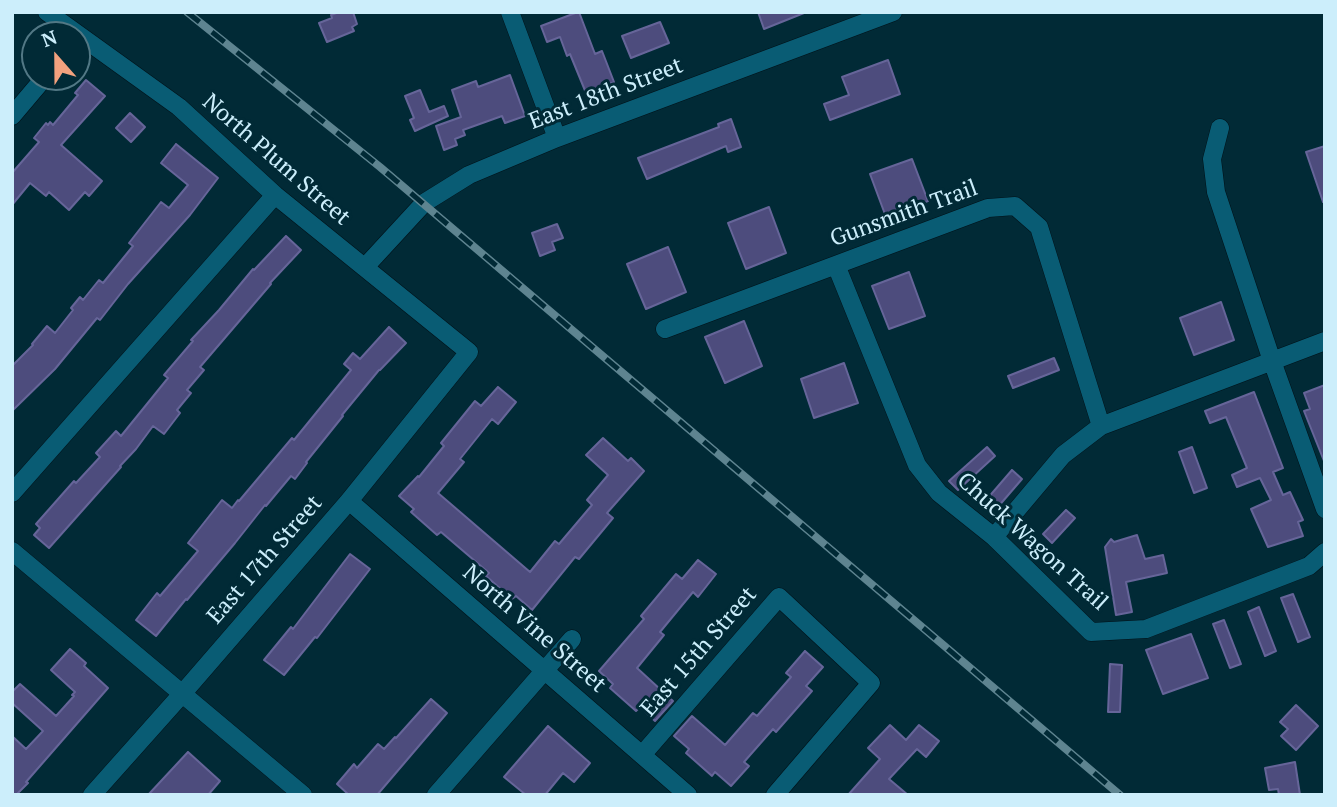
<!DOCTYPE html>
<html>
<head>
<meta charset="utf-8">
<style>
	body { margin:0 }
	#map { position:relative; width:1337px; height:807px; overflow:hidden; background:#012a36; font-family:"PT Serif",serif }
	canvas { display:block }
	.frame { position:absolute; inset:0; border:14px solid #cceefb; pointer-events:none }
	.north { position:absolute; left:21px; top:21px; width:70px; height:70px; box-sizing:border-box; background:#012a36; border:2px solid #527885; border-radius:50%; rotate:339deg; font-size:19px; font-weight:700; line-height:28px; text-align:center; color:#cceefb }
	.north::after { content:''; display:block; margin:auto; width:24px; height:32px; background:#f2a17e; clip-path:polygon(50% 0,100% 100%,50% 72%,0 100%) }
</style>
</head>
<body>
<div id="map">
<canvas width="1337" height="807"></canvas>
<div class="frame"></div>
<div class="north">N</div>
</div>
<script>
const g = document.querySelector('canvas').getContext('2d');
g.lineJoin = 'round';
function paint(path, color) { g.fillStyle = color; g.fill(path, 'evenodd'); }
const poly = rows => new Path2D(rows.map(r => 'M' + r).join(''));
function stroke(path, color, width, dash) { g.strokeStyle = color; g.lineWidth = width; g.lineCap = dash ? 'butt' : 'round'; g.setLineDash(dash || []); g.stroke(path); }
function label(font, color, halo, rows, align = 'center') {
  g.font = font + ' "PT Serif",serif'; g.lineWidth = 6; g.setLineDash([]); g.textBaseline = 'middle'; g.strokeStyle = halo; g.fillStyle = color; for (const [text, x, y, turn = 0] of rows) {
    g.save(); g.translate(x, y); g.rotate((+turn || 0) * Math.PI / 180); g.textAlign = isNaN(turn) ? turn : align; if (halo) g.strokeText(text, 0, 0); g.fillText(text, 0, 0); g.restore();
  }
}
const building = poly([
	[339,12,353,12,357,24,352,27,354,31,327,42,319,23,332,18,331,15,339,12],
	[578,12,579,12,595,54,602,51,614,82,586,93,570,54,567,56,560,37,547,42,541,26,578,12],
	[758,12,804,12,804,13,764,29,758,12],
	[660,22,669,43,631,58,622,36,660,22],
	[888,60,900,94,830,120,824,104,849,95,842,77,888,60],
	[510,75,525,116,505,123,502,116,463,130,465,135,455,139,457,145,444,150,436,126,461,117,452,90,476,81,478,87,510,75],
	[86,80,105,96,61,145,102,181,89,196,85,192,69,210,49,192,46,196,30,183,12,205,12,173,39,142,34,138,46,123,48,125,50,122,53,125,78,95,75,93,86,80],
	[420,90,429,112,444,106,448,116,415,131,410,120,414,118,405,96,420,90],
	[130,113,145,127,131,142,116,128,130,113],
	[731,119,741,147,728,152,726,146,647,179,638,158,719,127,718,124,731,119],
	[176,144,218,178,190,215,128,284,100,320,97,318,55,369,12,411,12,366,33,345,32,344,47,326,55,333,73,310,71,308,80,297,83,300,99,280,103,283,133,246,129,243,161,202,169,208,188,185,161,163,176,144],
	[1325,146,1325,201,1323,202,1306,152,1325,146],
	[912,159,928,201,886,217,870,174,912,159],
	[769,207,786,253,746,269,728,223,769,207],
	[557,224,563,238,552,242,555,250,540,256,532,233,557,224],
	[286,236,301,250,270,283,271,284,200,367,204,370,187,390,191,393,177,410,180,413,164,434,153,426,136,449,120,466,121,467,49,548,34,535,40,528,36,524,74,481,76,483,100,457,96,453,116,431,121,436,168,378,164,375,193,341,191,340,219,310,253,269,254,270,286,236],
	[668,247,686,292,646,309,627,264,668,247],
	[909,272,925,316,889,329,872,286,909,272],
	[1221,302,1234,340,1194,355,1180,318,1221,302],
	[744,321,762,366,725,383,705,337,744,321],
	[389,327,406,343,380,370,379,370,342,415,343,416,306,462,307,463,295,479,291,476,266,506,265,505,235,543,187,600,186,599,156,636,136,620,157,593,160,596,198,551,188,543,222,500,232,508,238,500,239,501,292,438,294,440,351,370,344,364,353,353,360,359,389,327],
	[1054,358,1059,370,1013,388,1008,376,1054,358],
	[844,363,858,403,814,418,801,379,844,363],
	[1325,385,1325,461,1324,461,1304,411,1310,409,1304,393,1325,385],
	[498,387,516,402,498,424,492,419,460,459,464,462,438,493,530,572,555,541,559,544,592,505,587,500,608,475,586,455,603,438,628,461,631,458,644,471,607,513,613,518,579,559,575,557,532,610,516,596,512,599,486,576,489,573,441,532,437,535,411,512,414,509,399,496,418,476,419,477,444,446,441,443,475,401,481,406,498,387],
	[1254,392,1283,468,1273,472,1283,495,1290,492,1303,520,1298,522,1303,536,1268,547,1251,509,1271,500,1260,478,1237,487,1232,475,1247,468,1226,417,1210,423,1205,411,1254,392],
	[987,447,995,456,958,490,949,481,987,447],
	[1192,447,1207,488,1194,493,1179,452,1192,447],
	[1012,470,1022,479,997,508,987,499,1012,470],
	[1066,510,1075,518,1052,543,1043,534,1066,510],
	[1137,535,1145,559,1163,555,1167,573,1126,582,1132,612,1116,615,1105,547,1111,539,1114,542,1137,535],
	[350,554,370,569,317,638,315,637,284,675,264,660,291,627,293,629,350,554],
	[698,560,716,574,698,597,693,592,660,632,664,635,637,668,673,701,655,721,640,707,636,711,610,688,613,684,599,671,644,619,641,616,676,574,682,579,698,560],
	[1293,594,1310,637,1298,642,1281,598,1293,594],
	[1259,607,1276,651,1265,656,1248,612,1259,607],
	[1224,620,1241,664,1230,668,1213,624,1224,620],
	[1191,634,1208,678,1163,694,1146,650,1191,634],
	[70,649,86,663,84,666,108,688,26,782,28,783,16,795,12,795,12,736,26,749,43,731,12,703,12,692,20,684,56,716,74,696,72,695,75,692,51,670,70,649],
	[805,651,823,667,806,686,812,691,776,732,773,729,744,762,749,766,731,786,715,772,712,776,686,753,689,749,674,736,692,716,725,745,753,713,757,716,791,677,786,673,805,651],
	[1110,664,1122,665,1120,712,1108,712,1110,664],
	[431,699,447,713,377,795,349,795,337,784,354,764,357,768,378,744,384,749,395,737,396,738,431,699],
	[1296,705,1318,726,1296,750,1281,736,1288,729,1280,722,1296,705],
	[890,725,906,740,919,725,939,741,926,757,917,749,889,779,908,795,848,795,880,759,868,748,890,725],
	[548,726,590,763,574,782,563,773,545,795,526,795,504,777,548,726],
	[188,752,220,781,208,795,148,795,188,752],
	[1295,762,1300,795,1279,795,1278,789,1269,790,1265,768,1295,762]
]);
paint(building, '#4d4c7d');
stroke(building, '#666599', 2);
const minor = poly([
	[47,12,179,107,275,195,469,352,349,501,182,694,92,795],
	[510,12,557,138],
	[12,116,45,77],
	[1220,128,1212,159,1216,192,1272,361,1325,509],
	[836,265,917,465,939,493,994,537,1091,632,1146,629,1309,566,1325,552],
	[365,267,424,203,469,175,557,138,893,12],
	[665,329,988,208,1015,206,1039,227,1101,426],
	[12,493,275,195],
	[349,501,688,795],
	[994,537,1063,455,1101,426,1325,341],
	[12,551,303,795],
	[642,755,779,597,871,683,775,795],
	[436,795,572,639]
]);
stroke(minor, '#001118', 19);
stroke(minor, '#095c74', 18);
const rail = poly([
	[187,12,380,167,1120,795]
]);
stroke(rail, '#5e8490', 8);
stroke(rail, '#012a36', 5, [16]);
label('23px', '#cceefb', '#012a36', [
	["East 18th Street",606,94,-21],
	["North Plum Street",276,160,41],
	["Gunsmith Trail",904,214,-20],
	["Chuck Wagon Trail",1032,542,42],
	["East 17th Street",265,560,-49],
	["North Vine Street",534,629,41],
	["East 15th Street",699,652,-49]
]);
</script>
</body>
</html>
